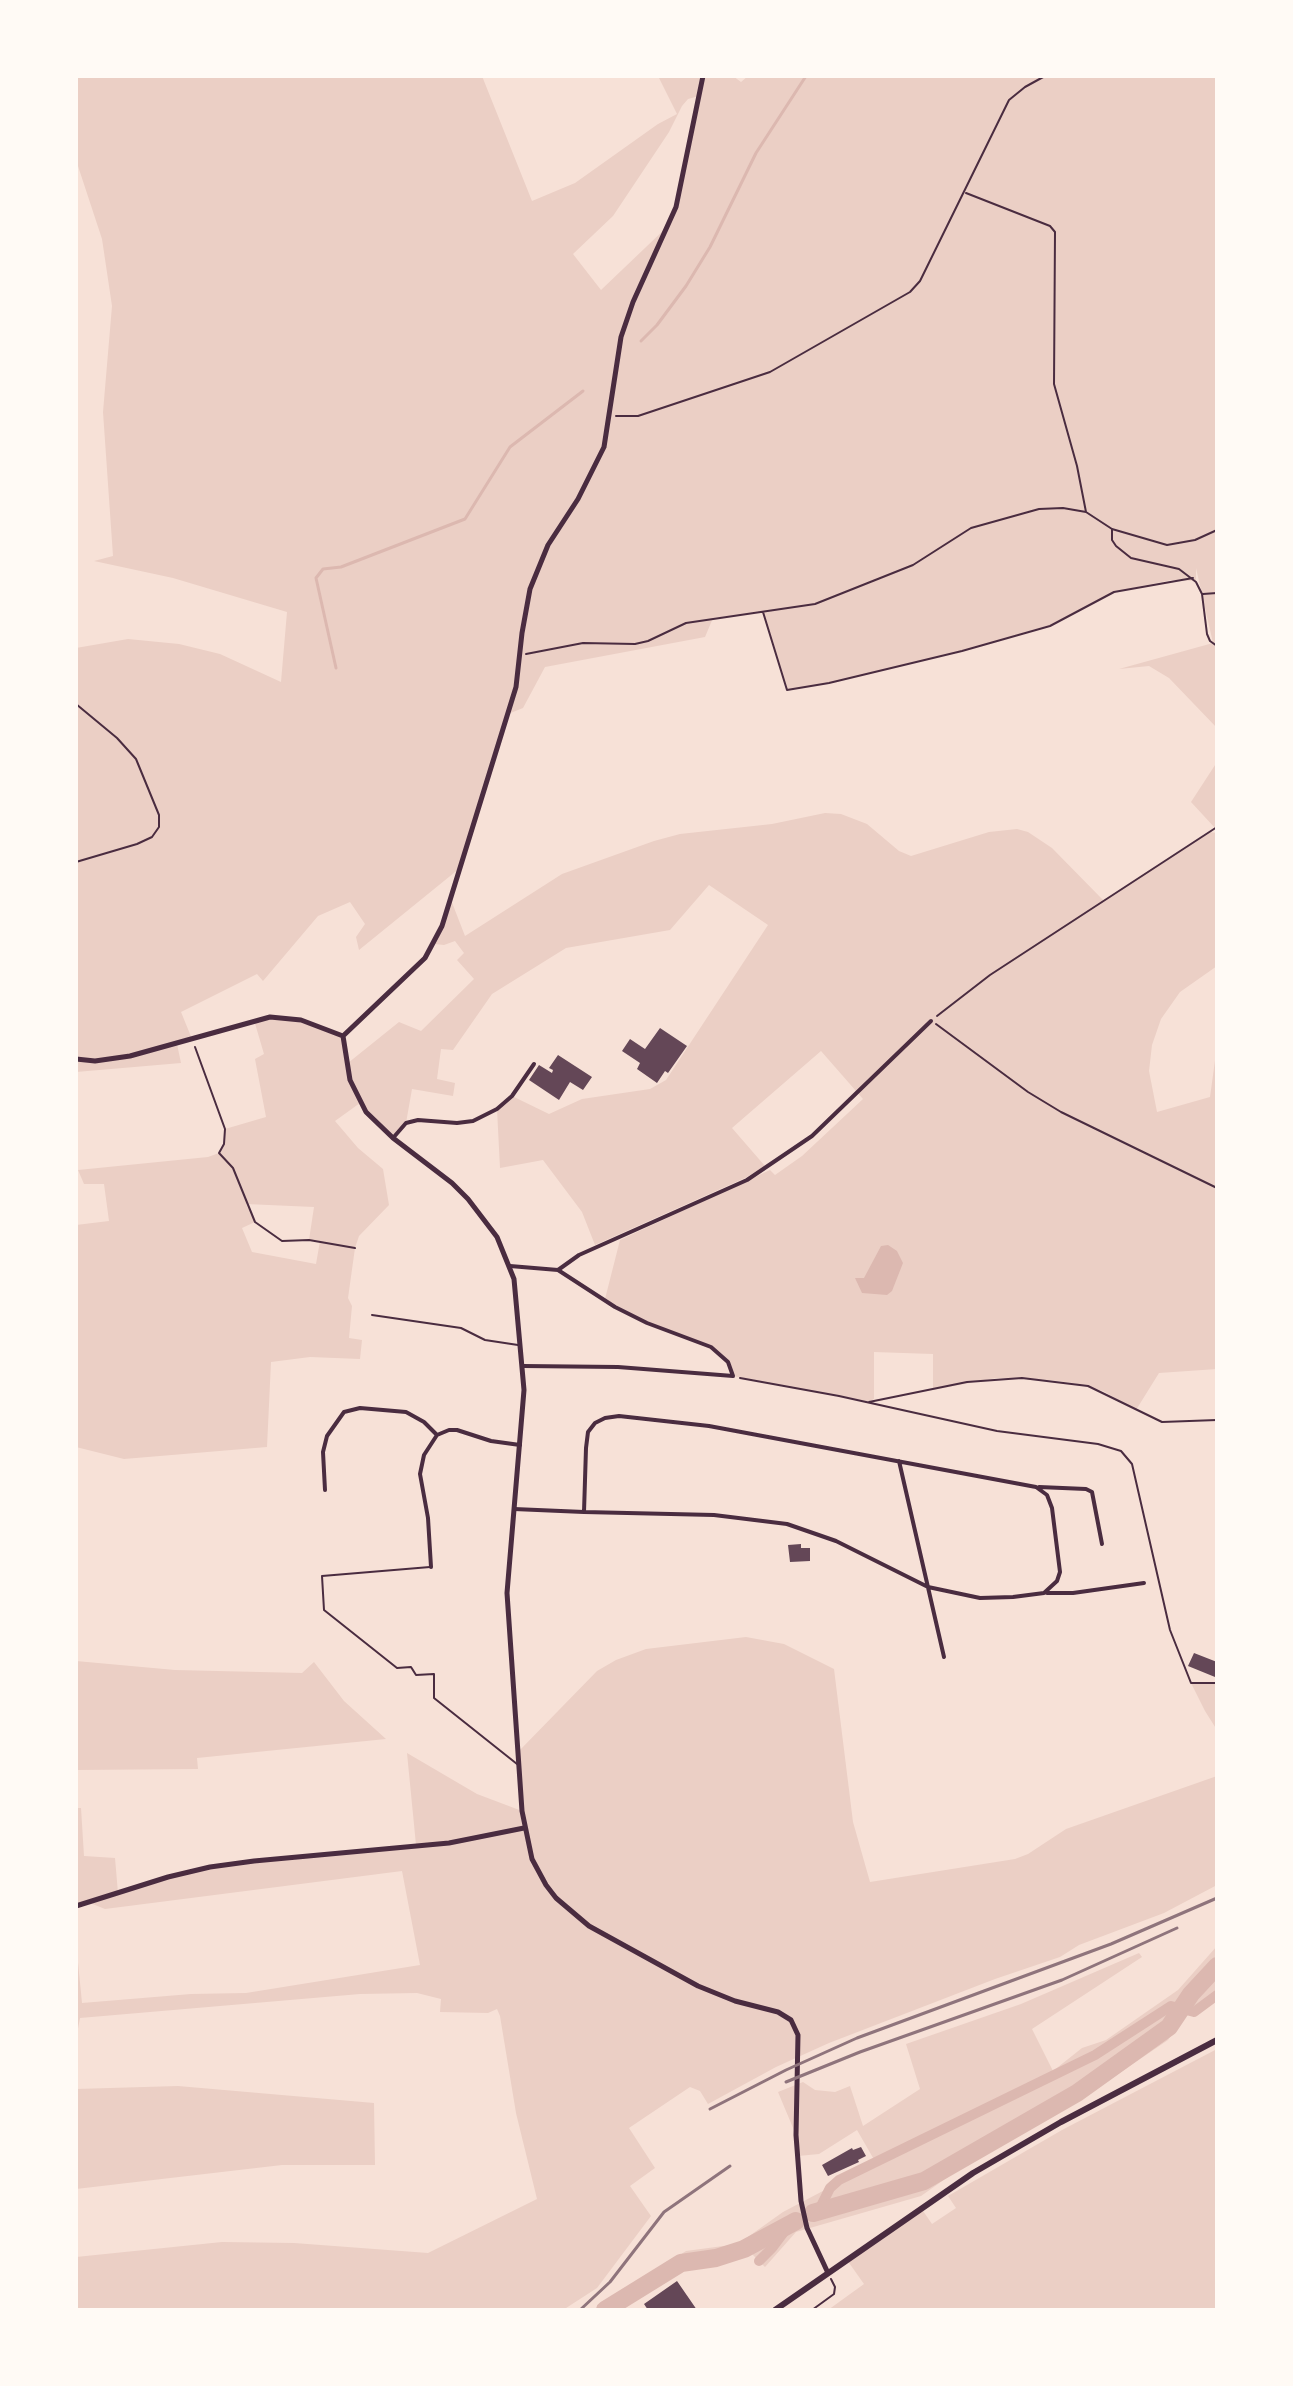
<!DOCTYPE html>
<html>
<head>
<meta charset="utf-8">
<style>
	body { margin:0 }
	#map { position:relative; width:1293px; height:2386px; overflow:hidden; background:#f7e1d7; font-family:Lato,sans-serif }
	canvas { display:block }
	.frame { position:absolute; inset:0; border:78px solid #fffaf5; pointer-events:none }
</style>
</head>
<body>
<div id="map">
<canvas width="1293" height="2386"></canvas>
<div class="frame"></div>
</div>
<script>
const g = document.querySelector('canvas').getContext('2d');
g.lineJoin = 'round';
function paint(path, color) { g.fillStyle = color; g.fill(path, 'evenodd'); }
const poly = rows => new Path2D(rows.map(r => 'M' + r).join(''));
function stroke(path, color, width, dash) { g.strokeStyle = color; g.lineWidth = width; g.lineCap = dash ? 'butt' : 'round'; g.setLineDash(dash || []); g.stroke(path); }
paint(poly([
	[76,76,482,76,532,201,575,183,658,124,677,114,658,76,733,76,741,82,748,76,1217,76,1217,728,1169,678,1149,666,1119,669,1213,643,1196,568,1196,581,1171,580,1114,592,1050,625,962,651,829,683,787,690,762,612,713,618,705,637,545,667,523,708,508,714,460,868,359,950,356,937,365,924,350,902,318,916,263,981,257,974,181,1012,192,1039,177,1044,181,1063,76,1072,76,648,128,639,179,644,220,654,281,682,287,612,173,578,94,561,113,556,103,412,112,306,102,239,77,163],
	[699,96,676,207,668,226,601,290,573,254,613,216,669,132,682,106,688,99],
	[1217,762,1217,827,1215,828,1191,802],
	[825,813,841,814,867,824,899,851,911,856,989,832,1017,829,1028,832,1052,848,1104,901,1210,832,1217,833,1217,966,1180,992,1161,1019,1152,1045,1149,1071,1157,1112,1210,1097,1217,1046,1217,1369,1159,1373,1136,1410,1103,1391,1073,1383,1049,1380,996,1378,933,1390,933,1354,874,1352,874,1399,868,1402,733,1376,731,1368,718,1352,647,1323,605,1299,620,1240,770,1170,775,1175,802,1156,863,1099,821,1051,732,1128,765,1166,745,1178,595,1245,582,1212,543,1160,500,1168,497,1109,512,1096,549,1114,582,1099,650,1089,666,1080,768,925,709,885,670,930,566,948,492,994,453,1050,441,1049,437,1079,455,1083,453,1096,412,1089,406,1123,393,1138,360,1103,335,1121,358,1148,383,1169,389,1205,359,1236,355,1248,348,1298,352,1306,349,1338,362,1340,360,1359,310,1357,271,1362,267,1447,124,1459,76,1447,76,1225,109,1221,104,1184,84,1184,78,1170,208,1157,219,1153,224,1144,225,1129,266,1117,255,1059,264,1054,254,1020,283,1017,343,1036,348,1063,399,1022,421,1031,474,979,457,960,464,953,455,941,444,945,434,944,451,900,465,936,562,874,654,841,680,834,772,824],
	[246,1204,314,1207,309,1240,320,1241,316,1264,252,1252,242,1228,255,1222],
	[746,1637,784,1644,834,1669,853,1822,870,1882,1015,1859,1028,1854,1066,1829,1217,1776,1217,1885,1164,1913,1079,1945,1060,1957,995,1979,829,2043,776,2067,708,2104,700,2091,690,2087,629,2128,655,2168,630,2186,651,2216,597,2288,563,2310,76,2310,76,2257,222,2242,294,2243,428,2253,537,2199,516,2113,500,2016,497,2009,488,2013,440,2012,441,1999,417,1993,360,1994,80,2018,76,2039,76,1942,82,2003,191,1994,246,1993,420,1965,402,1871,105,1909,90,1903,76,1906,76,1808,81,1808,84,1856,115,1858,118,1893,210,1867,416,1845,407,1753,477,1794,522,1811,519,1751,597,1671,616,1660,646,1649],
	[76,1661,175,1670,302,1673,314,1662,344,1701,386,1739,197,1758,198,1769,76,1770],
	[1191,1683,1217,1683,1217,1730,1205,1711],
	[1217,1946,1217,1998,1202,2011,1194,2014,1186,2013,1168,2040,1083,2098,955,2172,921,2196,796,2232,765,2267,751,2253,734,2260,682,2269,619,2310,595,2310,686,2251,738,2244,783,2212,876,2163,857,2130,819,2154,798,2156,796,2135,778,2092,803,2082,815,2090,835,2092,850,2086,863,2126,920,2089,906,2044,1021,2004,1139,1953,1142,1957,1032,2029,1053,2071,1082,2048,1106,2040,1178,1990],
	[1217,2049,1217,2310,828,2310,864,2284,847,2260,921,2208,932,2224,956,2208,948,2196,1062,2130],
	[178,2086,374,2103,375,2165,282,2165,76,2189,76,2089]
]), '#ebcfc5');
paint(poly([
	[888,1245,897,1251,903,1263,892,1291,887,1295,862,1293,855,1278,864,1278,881,1246]
]), '#dcb8b0');
stroke(poly([
	[641,341,657,325,686,286,710,247,756,153,806,76],
	[336,668,316,578,323,569,341,567,465,519,510,447,583,391]
]), '#dcb8b0', 3);
stroke(poly([
	[819,2210,830,2188,839,2180,1095,2055,1171,2006,1194,2012,1217,1995],
	[759,2261,772,2248,790,2224]
]), '#dcb8b0', 10);
stroke(poly([
	[813,2213,924,2181,1077,2093,1169,2027,1191,1994,1217,1966],
	[605,2310,681,2263,716,2258,744,2249,796,2221]
]), '#dcb8b0', 18);
paint(poly([
	[660,1028,687,1046,668,1073,665,1071,657,1083,637,1069,640,1063,622,1051,630,1039,645,1049],
	[558,1055,592,1077,583,1090,570,1082,559,1100,529,1080,539,1065,552,1073,553,1070,549,1068],
	[801,1544,801,1548,810,1548,810,1561,790,1562,788,1545],
	[1194,1653,1217,1662,1215,1677,1188,1666],
	[861,2147,866,2156,858,2160,859,2162,828,2176,822,2165,852,2148,853,2150],
	[677,2281,697,2310,648,2310,644,2304]
]), '#644757');
stroke(poly([
	[966,193,1050,226,1055,232,1054,384,1077,466,1086,512],
	[616,416,638,416,770,372,910,292,920,281,1009,100,1025,87,1045,76],
	[1112,529,1112,540,1116,546,1131,558,1179,569,1196,582,1202,594,1207,634,1210,641,1217,646],
	[1203,594,1217,593],
	[763,612,787,690,829,683,962,651,1050,626,1114,592,1193,578],
	[526,654,583,643,635,644,648,641,686,623,815,604,913,565,971,528,1039,509,1063,508,1086,512,1112,529,1167,545,1195,540,1217,530],
	[76,704,117,738,136,759,159,815,159,827,152,837,137,844,76,862],
	[937,1016,990,975,1217,827],
	[936,1024,1028,1092,1061,1112,1217,1188],
	[195,1047,225,1129,224,1144,219,1153,233,1168,255,1222,282,1241,309,1240,355,1248],
	[740,1378,839,1396,997,1431,1098,1444,1121,1451,1132,1464,1170,1630,1191,1683,1217,1683],
	[869,1402,967,1382,1022,1378,1088,1386,1162,1422,1217,1420],
	[812,2310,834,2294,835,2287,831,2279]
]), '#4a2c40', 2);
stroke(poly([
	[372,1315,461,1328,485,1340,518,1345],
	[430,1567,322,1576,324,1610,397,1668,411,1667,416,1675,434,1674,434,1698,517,1764]
]), '#4a2c40', 2);
stroke(poly([
	[393,1138,406,1123,418,1120,457,1123,473,1121,497,1109,512,1096,534,1064],
	[510,1266,558,1270,579,1255,747,1180,812,1136,931,1021],
	[523,1366,618,1367,733,1376,728,1362,711,1347,647,1323,615,1307,558,1270],
	[899,1461,944,1657],
	[1039,1487,1086,1489,1092,1492,1102,1544],
	[325,1490,323,1452,327,1436,344,1412,360,1408,406,1412,424,1422,437,1435],
	[514,1509,584,1512,714,1515,787,1524,836,1541,928,1587,980,1598,1013,1597,1044,1593,1057,1581,1060,1572,1052,1508,1047,1495,1036,1487,709,1426,619,1416,605,1418,595,1423,588,1432,586,1448,584,1512],
	[431,1567,428,1518,420,1474,424,1455,437,1435,449,1430,457,1430,491,1441,520,1445],
	[1047,1593,1073,1593,1144,1583]
]), '#4a2c40', 4);
stroke(poly([
	[343,1036,350,1080,366,1112,393,1138,452,1183,468,1199,497,1237,514,1279,524,1390,507,1593,522,1811,532,1859,546,1885,556,1898,589,1926,698,1986,735,2001,778,2012,791,2020,798,2035,796,2135,801,2201,807,2228,828,2273],
	[343,1036,425,958,442,926,516,687,522,633,530,589,548,545,578,499,604,447,621,337,633,302,676,207,703,76],
	[76,1059,95,1061,130,1056,270,1017,301,1020,343,1036],
	[76,1906,168,1877,210,1867,254,1861,449,1843,524,1828]
]), '#4a2c40', 5);
stroke(poly([
	[775,2310,973,2173,1061,2122,1217,2040]
]), '#4a2c40', 6);
stroke(poly([
	[786,2082,860,2052,1062,1980,1177,1928],
	[710,2109,786,2070,857,2038,1111,1944,1217,1898],
	[580,2310,610,2282,664,2212,730,2166]
]), '#8f747c', 3);
</script>
</body>
</html>
